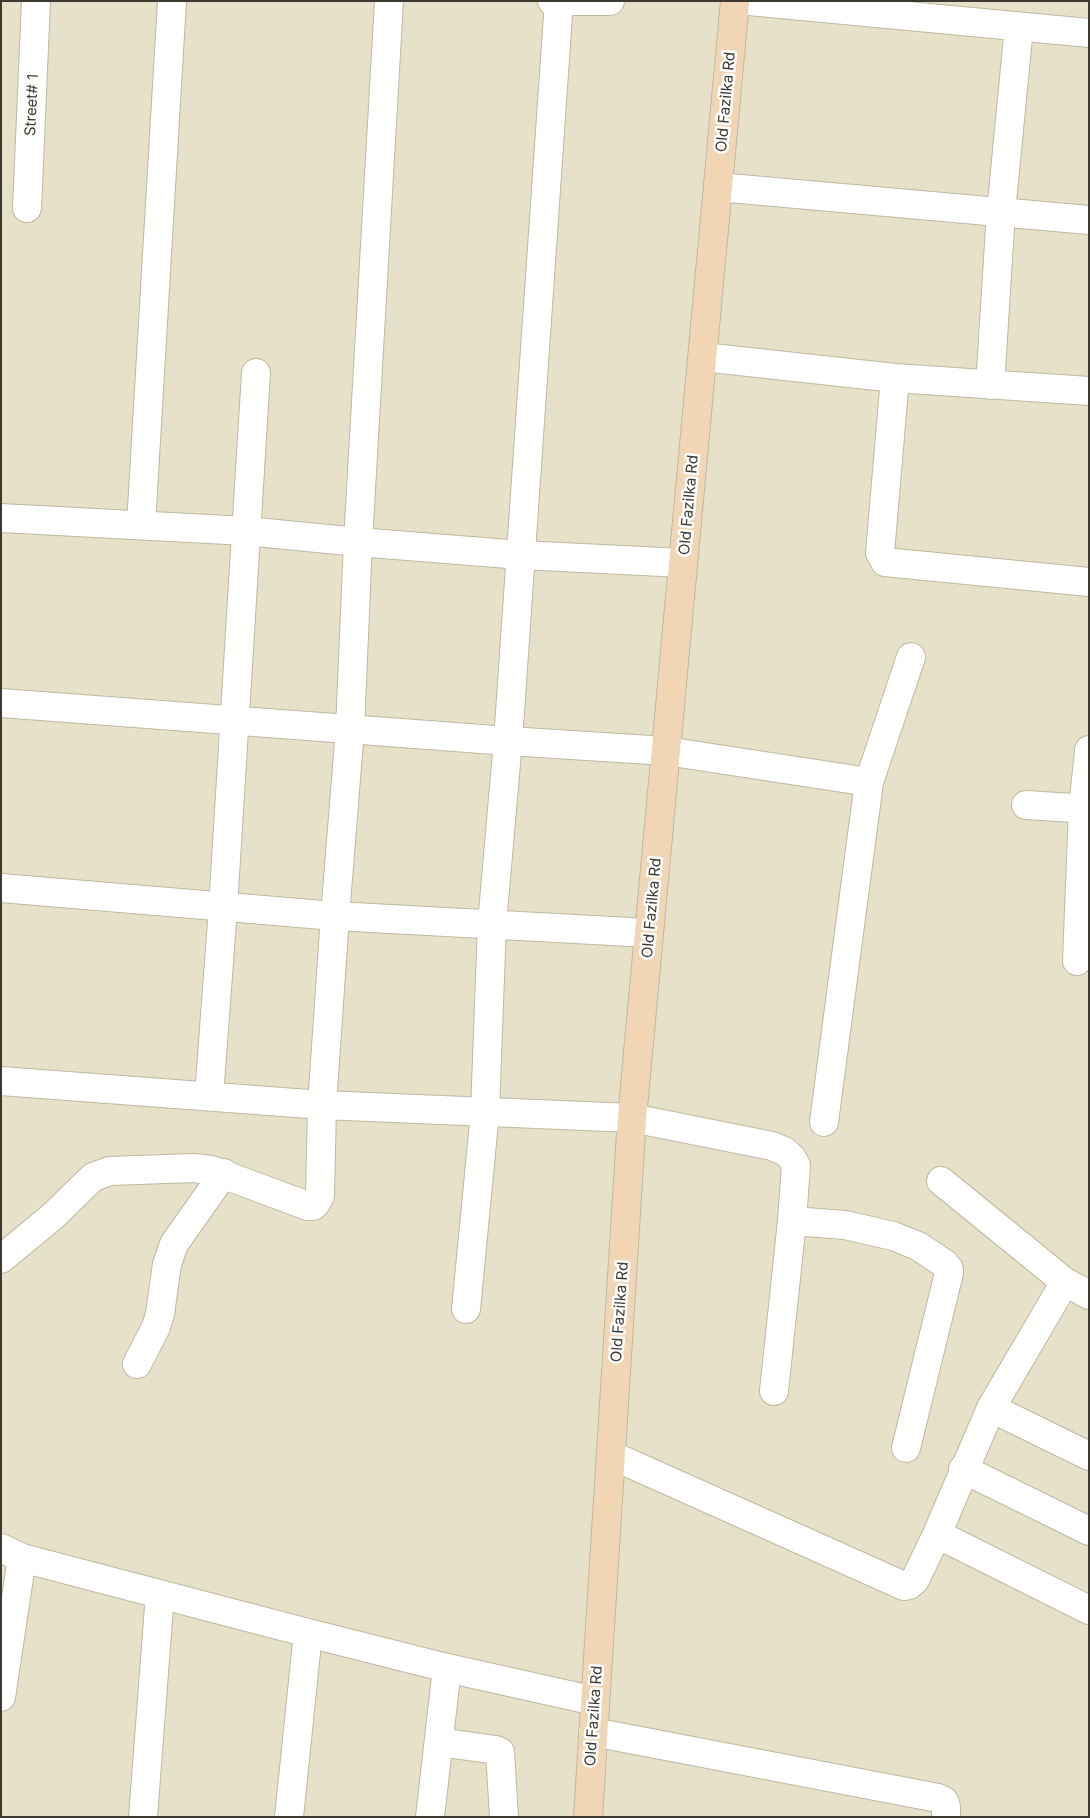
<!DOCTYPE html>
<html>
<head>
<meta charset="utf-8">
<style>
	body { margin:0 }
	#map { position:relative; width:1090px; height:1818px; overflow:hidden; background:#e6e1c8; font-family:Inter,sans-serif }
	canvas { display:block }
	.frame { position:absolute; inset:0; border:2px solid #3c3a30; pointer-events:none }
</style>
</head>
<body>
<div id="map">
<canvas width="1090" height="1818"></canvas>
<div class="frame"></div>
</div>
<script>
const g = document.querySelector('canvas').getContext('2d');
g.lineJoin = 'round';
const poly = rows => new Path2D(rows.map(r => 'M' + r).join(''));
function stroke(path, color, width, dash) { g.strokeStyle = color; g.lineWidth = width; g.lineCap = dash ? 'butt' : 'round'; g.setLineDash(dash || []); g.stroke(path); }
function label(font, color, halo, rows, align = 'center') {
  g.font = font + ' Inter,sans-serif'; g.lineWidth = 5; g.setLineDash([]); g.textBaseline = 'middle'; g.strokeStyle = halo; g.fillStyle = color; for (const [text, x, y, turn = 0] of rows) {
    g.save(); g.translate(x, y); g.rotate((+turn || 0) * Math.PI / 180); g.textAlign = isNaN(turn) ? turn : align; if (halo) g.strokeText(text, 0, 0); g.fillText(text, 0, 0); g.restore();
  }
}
const street = poly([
	[552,1,610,1],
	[749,1,1089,33],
	[718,187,1089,220],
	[27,208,36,1],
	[703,357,895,378,1089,391],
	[895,378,880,553,885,562,1089,582],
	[990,385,1001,212,1019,27],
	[1,518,246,531,358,542,521,555,683,563],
	[141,525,172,1],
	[1,703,508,741,666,751,869,782],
	[1026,805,1089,809],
	[1,888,335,916,649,933],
	[1077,961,1083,809,1089,750],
	[1,1081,322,1105,632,1118,772,1146,784,1151,791,1157,796,1165,792,1221,774,1391],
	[209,1096,223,908,256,373],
	[824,1122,869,782,911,657],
	[941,1181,1065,1282,1089,1295],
	[792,1221,845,1225,893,1236,918,1246,945,1264,949,1269,949,1273,906,1448],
	[1,1259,53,1216,93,1177,110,1171,194,1168,211,1170,308,1206,313,1206,316,1203,320,1196,322,1105,335,916,350,729,358,542,389,1],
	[466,1309,485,1112,492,924,508,741,559,1],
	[137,1364,156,1327,160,1314,167,1264,174,1244,224,1173],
	[991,1408,1089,1456],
	[611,1455,904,1586,909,1585,915,1580,937,1534,991,1408,1065,1282],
	[963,1469,1089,1531],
	[937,1534,1089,1610],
	[1,1548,22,1558,308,1633,447,1668,595,1701],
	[1,1697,22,1558],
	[593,1732,938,1798,944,1801,946,1807,946,1817],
	[439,1742,496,1750,500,1752,504,1817],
	[143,1817,160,1594],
	[289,1817,308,1633],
	[430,1817,447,1668]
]);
const secondary = poly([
	[588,1817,632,1118,735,1]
]);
stroke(street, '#beb9a0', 30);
stroke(secondary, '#beb9a0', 30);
stroke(street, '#fff', 28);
stroke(secondary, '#f0d6b5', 28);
label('15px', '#3c3a30', '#fff', [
	["Old Fazilka Rd",726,102,-85],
	["Street# 1",32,105,-87],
	["Old Fazilka Rd",689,505,-85],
	["Old Fazilka Rd",652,908,-85],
	["Old Fazilka Rd",620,1312,-86],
	["Old Fazilka Rd",594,1716,-86]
]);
</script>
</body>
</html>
